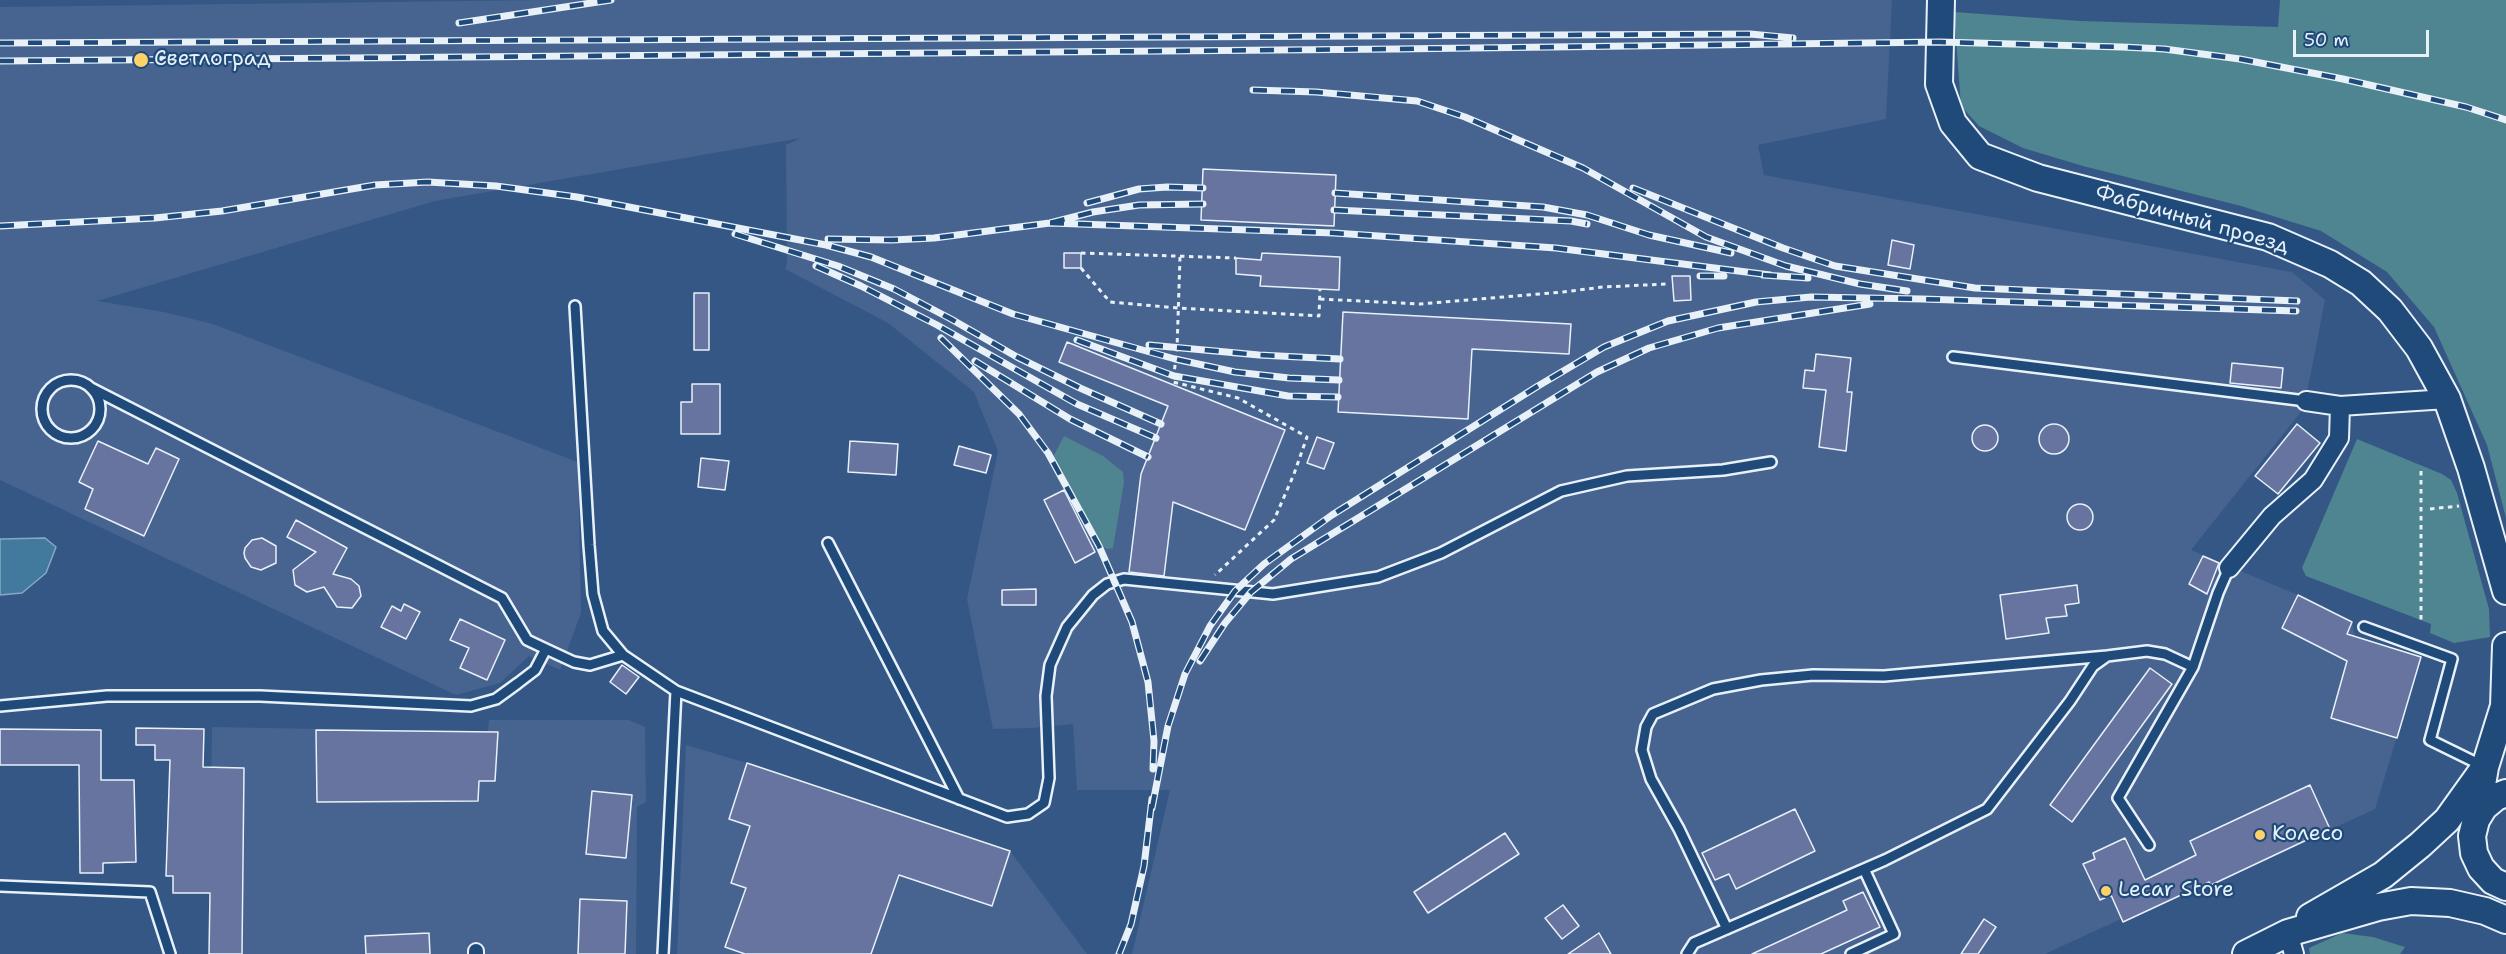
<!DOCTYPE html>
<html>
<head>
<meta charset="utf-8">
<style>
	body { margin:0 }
	#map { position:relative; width:2506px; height:954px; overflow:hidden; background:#355785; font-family:"Shantell Sans",sans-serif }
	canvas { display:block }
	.scale { position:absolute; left:2293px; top:30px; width:136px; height:27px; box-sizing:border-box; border:3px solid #e8f1f8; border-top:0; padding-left:8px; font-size:18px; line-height:21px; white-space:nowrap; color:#e8f1f8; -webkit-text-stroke:4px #1f4a7a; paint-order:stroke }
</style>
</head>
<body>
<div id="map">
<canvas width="2506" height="954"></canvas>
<div class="scale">50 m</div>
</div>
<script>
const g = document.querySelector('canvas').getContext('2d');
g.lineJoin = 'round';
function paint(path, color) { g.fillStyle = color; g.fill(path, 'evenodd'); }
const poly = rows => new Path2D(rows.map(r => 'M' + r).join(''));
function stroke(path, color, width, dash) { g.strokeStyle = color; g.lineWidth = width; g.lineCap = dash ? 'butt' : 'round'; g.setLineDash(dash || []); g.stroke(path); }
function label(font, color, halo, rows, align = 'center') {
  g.font = font + ' "Shantell Sans",sans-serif'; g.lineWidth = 4.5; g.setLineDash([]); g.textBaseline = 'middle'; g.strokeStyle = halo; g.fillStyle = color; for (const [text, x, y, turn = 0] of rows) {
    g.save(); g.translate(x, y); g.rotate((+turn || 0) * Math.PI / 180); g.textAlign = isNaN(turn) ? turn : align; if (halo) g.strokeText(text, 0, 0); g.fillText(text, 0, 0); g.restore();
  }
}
paint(poly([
	[544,0,1892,0,1886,119,1758,145,1764,175,2292,272,2325,300,2304,408,2191,550,2298,595,2352,622,2355,636,2421,657,2375,809,2211,885,2209,882,2123,922,2121,919,2045,954,1132,954,1170,790,1077,790,1073,724,1031,728,993,729,967,599,998,451,974,392,888,323,785,269,787,262,786,145,801,138,435,201,97,301,164,312,213,324,578,462,581,613,560,670,529,656,500,683,456,695,0,480,0,7],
	[489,720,629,720,645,727,646,802,637,807,636,954,209,954,212,727,488,732],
	[686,745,747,763,1010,851,1087,954,677,954]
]), '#47638f');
paint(poly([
	[2280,0,2506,0,2506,518,2487,445,2434,327,2387,272,2321,231,2241,206,2083,166,2023,148,1979,126,1961,106,1954,12,2080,21,2278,27],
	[1064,436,1103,456,1123,472,1124,482,1113,548,1107,549,1102,546,1053,457],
	[2357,439,2442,474,2451,480,2457,493,2489,609,2490,637,2454,643,2430,633,2431,624,2306,576,2302,568],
	[2342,933,2373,937,2405,947,2400,954,2310,954,2309,948]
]), '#4f8491');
const water = poly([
	[45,538,56,547,46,573,22,593,0,595,0,539,45,538]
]);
paint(water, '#427a9d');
stroke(water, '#84aac1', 1.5);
const building = poly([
	[1203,169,1336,175,1334,226,1201,220,1203,169],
	[1892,240,1914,245,1910,269,1888,265,1892,240],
	[1064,253,1081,253,1081,268,1064,268,1064,253],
	[1262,253,1340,257,1339,290,1260,286,1261,276,1236,274,1236,258,1261,260,1262,253],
	[1672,276,1690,276,1691,300,1674,301,1672,276],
	[694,293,709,293,709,350,694,350,694,293],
	[1343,312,1571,324,1569,354,1472,349,1468,419,1338,412,1343,312],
	[1067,342,1285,430,1245,530,1173,502,1164,576,1129,572,1141,474,1168,406,1059,362,1067,342],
	[1816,354,1851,358,1847,392,1852,392,1846,451,1819,447,1826,390,1803,388,1805,370,1814,371,1816,354],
	[2232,363,2283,368,2281,388,2230,383,2232,363],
	[692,384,720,384,720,434,681,434,681,402,692,402,692,384],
	[2297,424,2320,443,2278,494,2255,476,2297,424],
	'2039 439a15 15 0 1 1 30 0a15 15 0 1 1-30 0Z',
	'1972 438a13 13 0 1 1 26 0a13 13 0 1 1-26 0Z',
	[1317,437,1334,443,1324,469,1307,463,1317,437],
	[98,441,148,464,156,448,179,459,144,536,85,509,93,489,79,482,98,441],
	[850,441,898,444,896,475,848,472,850,441],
	[959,446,991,455,986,473,954,465,959,446],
	[701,458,729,461,725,490,698,487,701,458],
	[1064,490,1095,552,1075,563,1044,500,1064,490],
	'2067 517a13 13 0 1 1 26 0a13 13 0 1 1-26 0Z',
	[296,520,347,548,333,574,351,579,359,586,361,596,352,608,337,607,324,587,307,592,295,585,293,570,316,552,287,537,296,520],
	[262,538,276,546,276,563,261,570,251,567,245,558,244,553,245,548,252,540,262,538],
	[2203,556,2219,563,2207,594,2189,584,2203,556],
	[2077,585,2079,603,2065,605,2067,616,2046,618,2049,633,2006,639,2000,595,2077,585],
	[1036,589,1036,605,1002,605,1002,590,1036,589],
	[2298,595,2352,622,2347,634,2421,657,2397,738,2331,718,2347,661,2282,628,2298,595],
	[404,604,420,612,406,639,381,627,392,606,401,611,404,604],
	[460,619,505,640,487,680,460,668,469,648,450,640,460,619],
	[622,665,639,677,626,694,610,682,622,665],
	[2150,668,2172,684,2072,822,2050,805,2150,668],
	[136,728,204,729,203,767,244,768,242,954,209,954,210,893,173,893,173,876,166,876,170,760,155,760,155,745,136,745,136,728],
	[0,729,101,730,101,780,134,780,136,862,103,863,103,873,80,873,79,765,0,765,0,729],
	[316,730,498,732,495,781,479,781,478,801,317,802,316,730],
	[747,763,1010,851,992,906,899,875,871,954,745,954,725,947,746,888,731,883,750,826,729,819,747,763],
	[2310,785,2330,829,2211,885,2209,882,2123,922,2111,895,2100,900,2083,864,2095,859,2093,853,2125,838,2145,880,2196,855,2190,841,2310,785],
	[592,791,632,795,626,858,586,854,592,791],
	[1795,809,1815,851,1736,889,1729,874,1715,880,1702,853,1795,809],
	[1505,833,1519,854,1428,913,1414,892,1505,833],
	[1863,892,1880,927,1821,954,1752,954,1847,910,1843,901,1863,892],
	[580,899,627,901,625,954,578,954,580,899],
	[1563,905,1579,926,1562,939,1545,918,1563,905],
	[1984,919,1996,927,1978,954,1961,954,1984,919],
	[429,933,430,954,366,954,365,936,429,933],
	[1599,933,1611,954,1568,954,1599,933]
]);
paint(building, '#6774a0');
stroke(building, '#e8f1f8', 1.5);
const service = poly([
	[575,306,589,545,593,594,603,631,623,655,676,691],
	[1953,357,2306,401],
	'42 409a29 29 0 1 1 58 0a29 29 0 1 1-58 0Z',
	[91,388,502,598,527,640,546,649],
	[828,543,959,799],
	[2364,627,2452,659,2430,740,2483,766],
	[0,706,107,696,260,696,471,706,496,699,518,683,535,670,546,649,574,662,590,665,623,655],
	[2149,845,2118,798,2193,667,2218,593,2229,568],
	[0,886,150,892,170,954],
	[1727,929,1679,829,1651,779,1642,750,1646,727,1653,714,1713,689,1761,680,1813,675,1884,676,2107,656],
	[663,954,676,691,1007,817,1028,814,1044,803,1049,778,1046,696,1050,665,1067,627,1093,595,1107,584,1124,579,1273,594,1378,577,1441,553,1561,491,1627,476,1723,470,1771,462],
	[1687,954,1694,943,1885,860,1987,809,2070,701,2093,666,2107,656,2147,651,2165,654,2193,667],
	[1851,954,1894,934,1864,869]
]);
const pedestrian = poly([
	[476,951,476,954]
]);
const minor = poly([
	[2306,401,2340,406,2447,399],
	[2229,568,2272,516,2313,480,2339,438,2340,406],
	[2288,933,2294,954]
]);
const secondary = poly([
	[1941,0,1939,84,1953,123,1980,156,2038,178,2268,237,2330,264,2361,283,2390,310,2419,348,2447,399,2471,468,2506,591],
	[2506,793,2496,797,2484,807,2476,820,2472,836,2474,853,2481,868,2493,881,2506,887],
	[2476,820,2485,767,2504,706,2506,646],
	[2310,917,2383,875,2420,845,2447,820,2485,767],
	[2246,954,2288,933,2378,907,2411,901,2450,903,2485,911,2506,920]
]);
stroke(service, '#e8f1f8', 14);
stroke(pedestrian, '#e8f1f8', 18);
stroke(minor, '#e8f1f8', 22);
stroke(secondary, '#e8f1f8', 30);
stroke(poly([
	[1081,253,1236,258],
	[1180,257,1177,349,1173,382,1238,398,1307,437,1294,474,1274,520,1215,575],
	[1081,268,1110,302,1178,308,1319,316,1320,289],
	[1320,299,1420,304,1563,292,1603,287,1666,284],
	[2421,471,2421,620],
	[2430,509,2459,506]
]), '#e8f1f8', 3, [4.5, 4.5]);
stroke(service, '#1f4a7a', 9);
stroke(pedestrian, '#1f4a7a', 14);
stroke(minor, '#1f4a7a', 18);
stroke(secondary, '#1f4a7a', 26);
const rail = poly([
	[459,23,611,0],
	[0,43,1750,34,1793,38],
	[0,61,1396,49,1940,42,2122,47,2164,49,2240,59,2343,79,2466,107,2506,120],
	[1253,90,1316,92,1417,101,1465,117,1583,168,1706,237,1786,266,1860,284,1907,291],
	[1633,188,1783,248,1835,266,1975,288,2297,301],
	[1335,193,1543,207,1587,215,1649,235,1731,253],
	[1087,203,1139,189,1167,187,1203,188],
	[1334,210,1571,221,1587,224],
	[1050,223,1334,233,1556,248,1770,275],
	[0,226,155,218,222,211,375,185,428,182,496,186,577,197,826,245,871,257,1013,314,1175,359,1235,372,1289,378,1339,380],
	[735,234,838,266,894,289,951,319,1017,357,1080,388,1161,424],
	[828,239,892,240,934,238,1050,223,1093,212,1139,205,1203,204],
	[816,266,861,286,937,325,1077,404,1156,438],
	[1763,275,1808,278],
	[1700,276,1724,276],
	[941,338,1019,414,1048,453,1099,546,1132,622,1148,682,1154,741,1153,769],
	[1077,340,1174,376,1288,396,1338,397],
	[1149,345,1259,355,1340,359],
	[975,361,1070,419,1148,457],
	[1200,661,1225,623,1251,592,1291,559,1597,372,1649,348,1718,328,1870,304],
	[1152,808,1168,726,1185,674,1210,626,1235,591,1264,564,1332,515,1538,386,1604,347,1668,321,1756,302,1811,297,1922,299,2296,311],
	[1119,954,1131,924,1144,866,1152,799]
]);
stroke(rail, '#e8f1f8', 7);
stroke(rail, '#1f4a7a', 4.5, [14]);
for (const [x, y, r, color] of [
	[141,60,8,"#ffd166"],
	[2260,835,6,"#ffd166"],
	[2106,891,6,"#ffd166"]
]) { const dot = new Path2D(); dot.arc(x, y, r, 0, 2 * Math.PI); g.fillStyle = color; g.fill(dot); stroke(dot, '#1f4a7a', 2); }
label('21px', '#e8f1f8', '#1f4a7a', [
	["Светлоград",154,60],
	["Колесо",2272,835],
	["Lecar Store",2118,891]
], 'left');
label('21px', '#e8f1f8', '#1f4a7a', [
	["Фабричный проезд",2192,220,16]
]);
</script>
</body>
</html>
